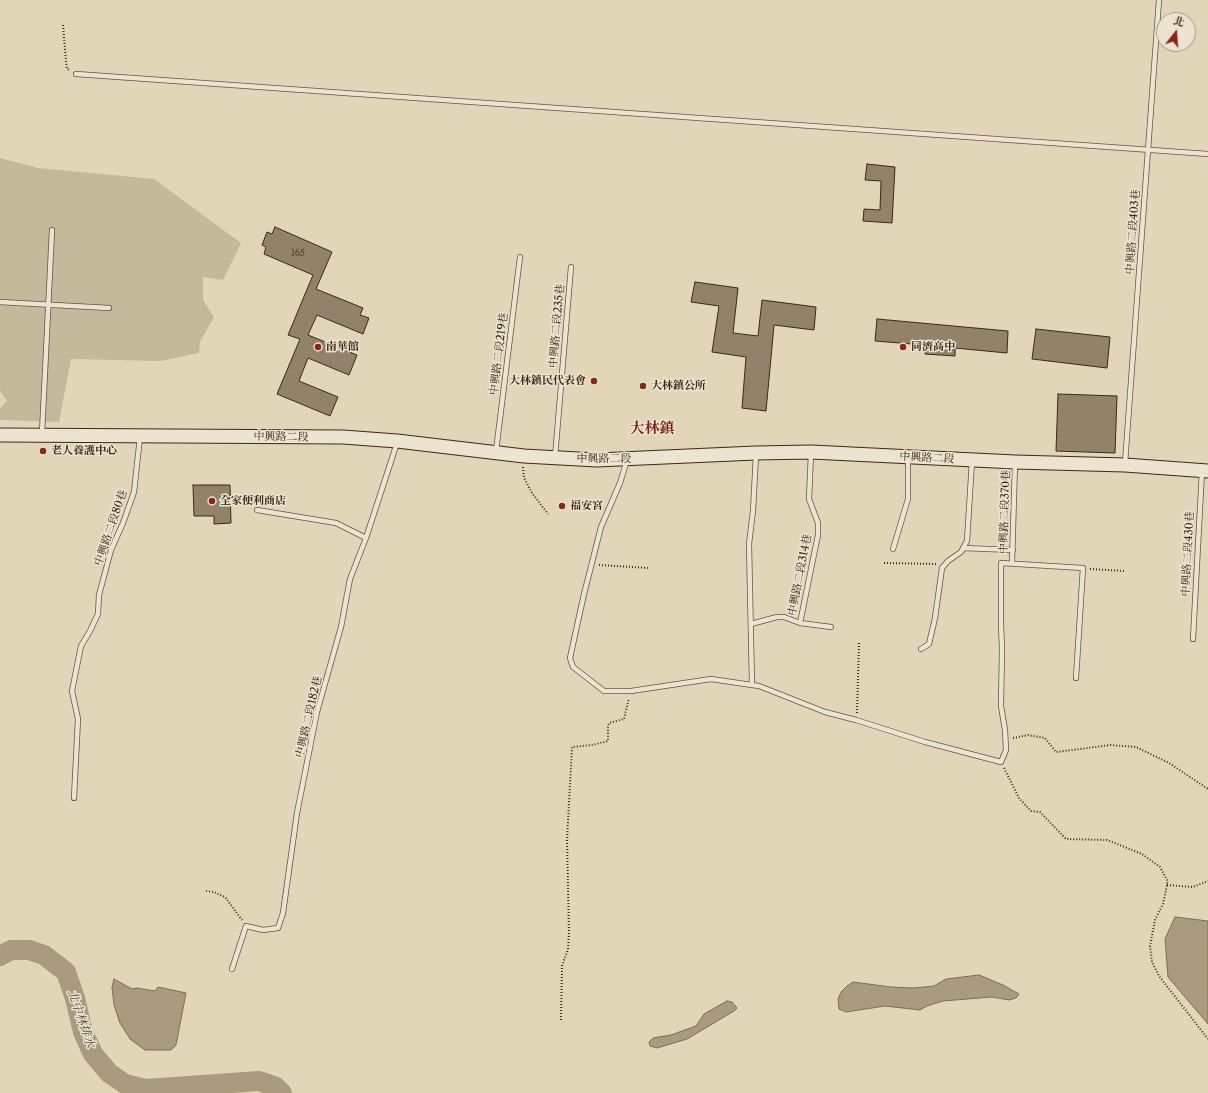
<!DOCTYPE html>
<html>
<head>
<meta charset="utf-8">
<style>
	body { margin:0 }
	#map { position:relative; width:1208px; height:1093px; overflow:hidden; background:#e1d6b7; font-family:"Libre Caslon Text","Noto Serif TC",serif }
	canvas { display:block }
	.north { position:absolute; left:1156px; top:12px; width:40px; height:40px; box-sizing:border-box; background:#ece4d0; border:1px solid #a59985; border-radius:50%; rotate:17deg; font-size:11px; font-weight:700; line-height:16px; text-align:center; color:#3a2914 }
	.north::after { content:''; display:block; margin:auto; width:14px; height:18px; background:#8f2418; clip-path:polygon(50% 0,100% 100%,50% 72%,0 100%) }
</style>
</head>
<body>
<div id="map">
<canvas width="1208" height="1093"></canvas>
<div class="north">北</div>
</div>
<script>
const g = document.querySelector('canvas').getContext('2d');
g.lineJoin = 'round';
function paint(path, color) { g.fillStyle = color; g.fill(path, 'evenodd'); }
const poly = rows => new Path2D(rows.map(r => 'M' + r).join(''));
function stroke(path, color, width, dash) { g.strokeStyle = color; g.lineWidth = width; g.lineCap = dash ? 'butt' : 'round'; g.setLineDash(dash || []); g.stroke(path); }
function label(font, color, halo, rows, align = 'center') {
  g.font = font + ' "Libre Caslon Text","Noto Serif TC",serif'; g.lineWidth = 3; g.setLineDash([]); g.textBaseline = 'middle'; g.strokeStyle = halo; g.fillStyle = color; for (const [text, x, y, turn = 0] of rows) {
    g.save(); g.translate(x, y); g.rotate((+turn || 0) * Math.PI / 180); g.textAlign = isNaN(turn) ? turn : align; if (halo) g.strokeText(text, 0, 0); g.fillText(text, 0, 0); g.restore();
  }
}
paint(poly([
	[0,158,38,168,154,179,241,243,223,280,203,277,203,300,214,317,200,342,199,353,161,361,71,359,59,422,0,420,0,408,7,401,0,391]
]), '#c5b99b');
const water = poly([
	[1175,917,1208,921,1208,1024,1168,977,1165,939,1175,917],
	[979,975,1003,985,1019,994,1016,998,1009,1000,992,997,943,1001,927,1006,920,1010,885,1006,846,1012,839,1009,838,999,841,992,847,986,853,982,891,987,913,988,934,986,946,979,979,975],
	[114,979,132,989,137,988,155,991,158,987,186,993,176,1045,171,1050,145,1050,130,1039,120,1023,114,1005,112,987,114,979],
	[727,1001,732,1002,737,1008,734,1011,687,1039,657,1048,650,1046,649,1042,653,1038,671,1035,696,1026,704,1014,727,1001]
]);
paint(water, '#a89b80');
stroke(water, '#7c6d55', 1);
stroke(poly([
	[0,956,11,950,29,950,44,955,66,972,75,998,83,1032,93,1054,109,1073,125,1084,146,1089,259,1081,276,1087,282,1093]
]), '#a89b80', 20);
const building = poly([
	[867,164,895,167,892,223,863,221,864,209,880,210,881,181,865,180,867,164],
	[275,227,332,252,316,289,363,308,360,315,369,318,363,334,317,315,308,335,357,355,349,375,308,358,299,381,338,397,330,416,277,394,300,339,288,335,313,275,264,254,266,247,262,245,267,232,272,234,275,227],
	[695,282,738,288,733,333,758,336,762,300,816,307,814,330,774,325,766,411,742,408,746,357,712,352,719,306,691,302,695,282],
	[877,319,1008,331,1007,353,955,348,955,356,925,354,925,345,875,341,877,319],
	[1036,329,1110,337,1107,368,1032,359,1036,329],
	[1058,394,1117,396,1115,453,1056,451,1058,394],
	[193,485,230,485,231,523,214,524,214,516,194,516,193,485]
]);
paint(building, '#918369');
stroke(building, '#3a2914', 1);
const lane = poly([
	[76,74,1208,154],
	[0,302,109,308],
	[42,433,52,230],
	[496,451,520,257],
	[811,453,809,499,818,523,818,535,800,623,831,627],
	[555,457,571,267],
	[627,460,620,483,601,527,584,594,570,658,573,667,604,691,631,691,711,679,752,685,759,686,825,712,856,720,925,742,1001,762,1006,750,1005,730,1001,706,1002,649,1001,624,1001,563,1083,568,1076,678],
	[1125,463,1159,0],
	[257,510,336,523,366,538],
	[963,548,1013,550],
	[893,549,908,499,908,457],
	[1012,563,1015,463],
	[751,624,777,617,784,617,800,623],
	[1193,639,1202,471],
	[921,649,929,644,935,618,942,568,948,561,961,552,967,541,972,461],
	[752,685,749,544,753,511,756,455],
	[74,798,78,719,72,691,81,646,90,631,98,614,99,595,111,550,123,523,134,492,140,437],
	[232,969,246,926,263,930,278,928,283,913,297,813,317,712,341,627,350,579,366,538,397,443]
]);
const secondary = poly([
	[0,435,343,437,397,441,524,456,597,460,756,453,811,452,1015,462,1125,465,1208,471]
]);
stroke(lane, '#64543d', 6);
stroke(secondary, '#3a2914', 15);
stroke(poly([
	[63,25,66,62,67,69,70,70],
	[523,467,524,478,532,493,548,514],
	[884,563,937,564],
	[599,565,649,568],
	[1090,569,1125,571],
	[857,713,859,643],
	[1013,738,1028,735,1045,738,1056,752,1111,745,1136,747,1169,763,1208,789],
	[1004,768,1019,798,1031,811,1040,812,1066,839,1107,840,1142,854,1160,867,1167,880,1167,885,1163,904,1155,920,1150,946,1152,962,1159,976,1208,1039],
	[1167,885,1193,887,1208,881],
	[206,891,214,892,225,897,242,920],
	[561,1020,562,966,568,949,569,933,567,840,572,747,592,745,608,741,608,727,609,723,624,719,629,698]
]), '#3a2914', 2, [1, 2]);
stroke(lane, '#ece4d0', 4.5);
stroke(secondary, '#ece4d0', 13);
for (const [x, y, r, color] of [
	[318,347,4,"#8f2418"],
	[903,347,4,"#8f2418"],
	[594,381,4,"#8f2418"],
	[643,386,4,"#8f2418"],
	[43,451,4,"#8f2418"],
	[212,501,4,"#8f2418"],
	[562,506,4,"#8f2418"]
]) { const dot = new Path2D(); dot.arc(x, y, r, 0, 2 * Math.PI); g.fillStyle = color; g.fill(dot); stroke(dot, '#ece4d0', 1.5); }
label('9px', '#504029', null, [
	["165",298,253]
]);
label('11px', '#3a2914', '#ece4d0', [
	["中興路二段403巷",1133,232,-86],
	["中興路二段235巷",557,326,-85],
	["中興路二段219巷",499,354,-83],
	["中興路二段",281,437,1],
	["中興路二段",927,458,3],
	["中興路二段",604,459],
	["中興路二段370巷",1005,512,-88],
	["中興路二段80巷",111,528,-71],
	["中興路二段430巷",1188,554,-87],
	["中興路二段314巷",800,575,-79],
	["中興路二段182巷",309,717,-77]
]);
label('bold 11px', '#3a2914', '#ece4d0', [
	["南華館",326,347],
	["同濟高中",911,347],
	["大林鎮民代表會",586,381,"right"],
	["大林鎮公所",651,386],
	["老人養護中心",51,451],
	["全家便利商店",220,501],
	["福安宮",570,506]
], 'left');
label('italic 12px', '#5b4b34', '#ece4d0', [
	["北中林排水",81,1019,71]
]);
label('bold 15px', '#7a1f14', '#ece4d0', [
	["大林鎮",652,429]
]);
</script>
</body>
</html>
